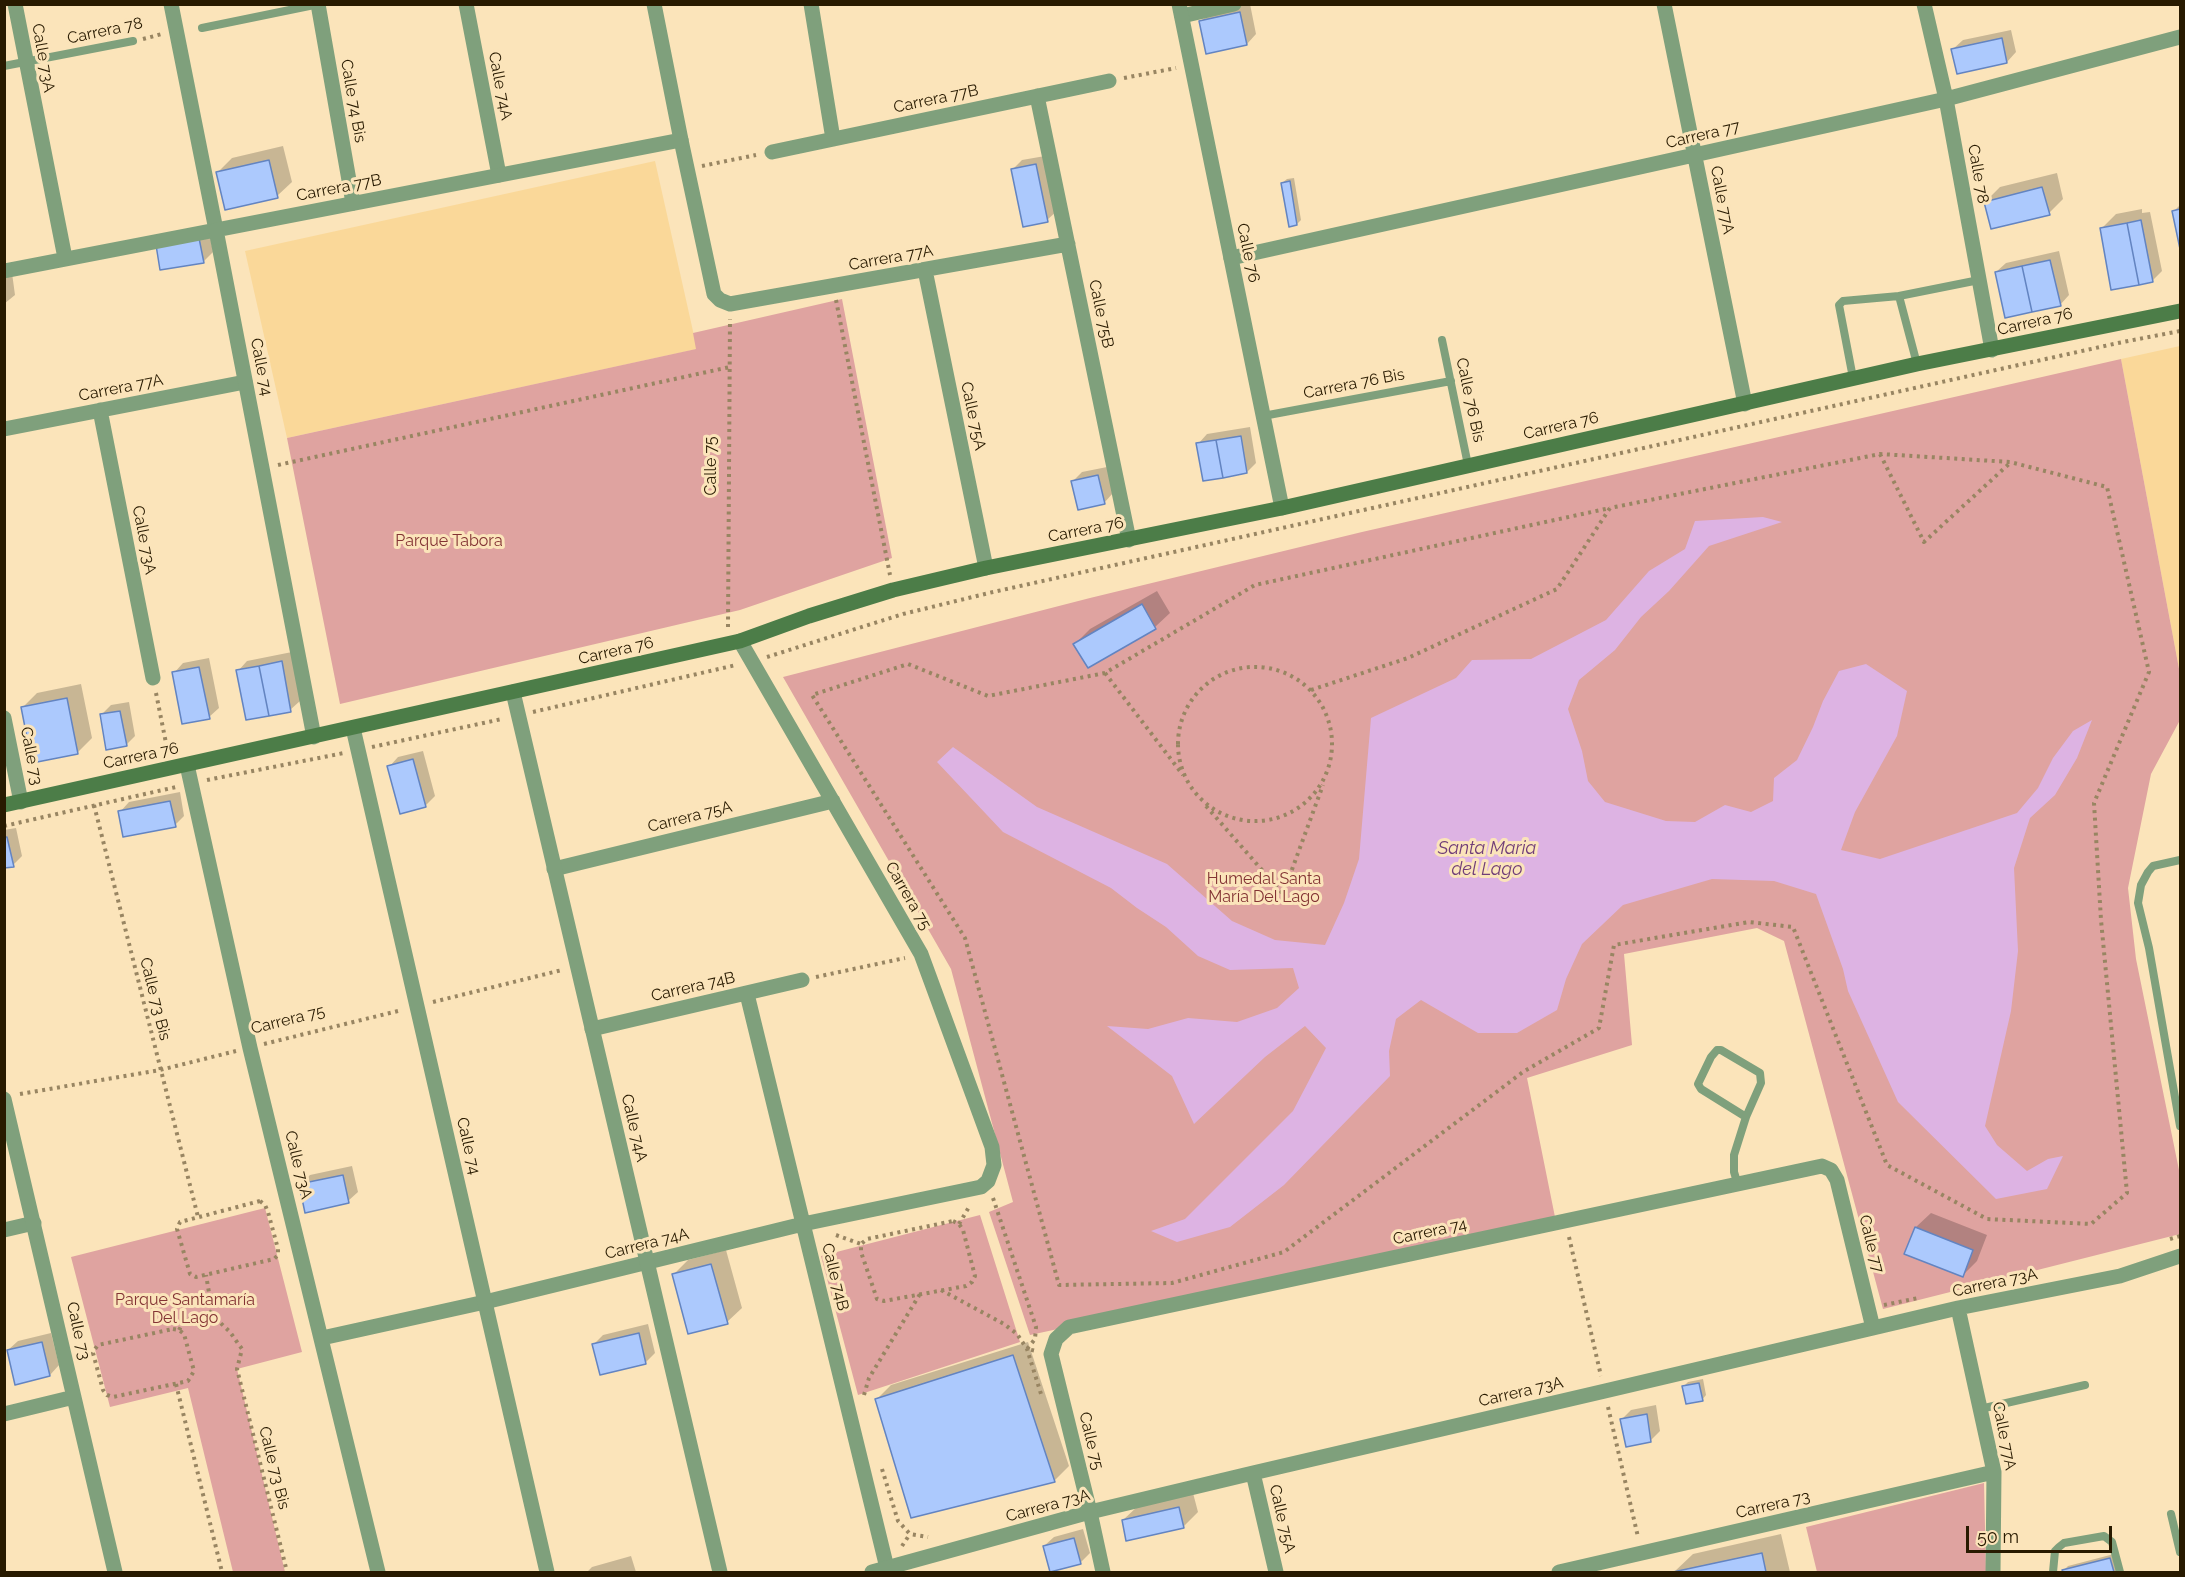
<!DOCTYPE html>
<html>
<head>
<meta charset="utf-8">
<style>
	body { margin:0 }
	#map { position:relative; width:2185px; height:1577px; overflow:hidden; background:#fbe4ba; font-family:Raleway,sans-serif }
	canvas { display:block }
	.frame { position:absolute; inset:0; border:6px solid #281a00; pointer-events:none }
	.scale { position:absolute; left:1966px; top:1526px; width:146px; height:27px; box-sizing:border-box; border:3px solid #281a00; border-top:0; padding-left:8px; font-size:18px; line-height:21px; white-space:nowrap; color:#281a00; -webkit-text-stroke:4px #fbe4ba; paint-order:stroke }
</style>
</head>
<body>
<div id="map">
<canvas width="2185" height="1577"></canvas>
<div class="frame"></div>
<div class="scale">50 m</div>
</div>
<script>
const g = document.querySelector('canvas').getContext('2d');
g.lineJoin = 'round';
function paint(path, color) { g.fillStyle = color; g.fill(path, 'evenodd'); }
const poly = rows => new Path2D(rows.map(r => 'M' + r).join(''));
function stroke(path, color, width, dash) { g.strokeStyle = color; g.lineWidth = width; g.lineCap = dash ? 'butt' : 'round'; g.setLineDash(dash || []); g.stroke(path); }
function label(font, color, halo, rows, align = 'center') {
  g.font = font + ' Raleway,sans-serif'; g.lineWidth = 6; g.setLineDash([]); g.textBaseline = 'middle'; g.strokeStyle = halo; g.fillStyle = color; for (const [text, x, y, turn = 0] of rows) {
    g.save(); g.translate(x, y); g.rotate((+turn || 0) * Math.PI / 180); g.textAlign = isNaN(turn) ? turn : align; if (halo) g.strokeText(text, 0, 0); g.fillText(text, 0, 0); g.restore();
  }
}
paint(poly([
	[655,161,697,349,287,438,245,251],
	[2180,346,2180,674,2121,359]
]), '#fad899');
paint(poly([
	[842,299,892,558,740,610,340,704,287,438,696,349,693,333],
	[2121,359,2180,674,2180,720,2151,774,2128,888,2136,959,2180,1175,2180,1234,1883,1309,1784,941,1757,928,1624,954,1632,1045,1527,1078,1556,1222,1030,1335,989,1212,1013,1202,951,969,783,677,1090,598,1362,532],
	[265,1208,302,1352,237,1369,285,1572,233,1572,188,1388,110,1407,71,1257],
	[980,1215,1020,1342,858,1395,821,1256],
	[1984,1483,1986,1572,1817,1572,1806,1527]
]), '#dfa3a0');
paint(poly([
	[1763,517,1782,522,1709,546,1669,591,1641,617,1615,650,1579,680,1568,709,1582,751,1588,781,1605,802,1666,821,1695,822,1725,805,1751,812,1773,801,1774,778,1797,760,1813,727,1823,701,1839,671,1866,664,1907,691,1897,736,1855,812,1841,850,1880,859,2017,813,2038,788,2053,758,2073,731,2092,720,2077,758,2055,795,2030,818,2014,868,2018,951,2011,1011,1985,1126,1997,1145,2027,1171,2048,1159,2063,1156,2047,1189,1996,1199,1898,1102,1848,991,1843,969,1816,894,1774,881,1712,879,1623,905,1582,944,1566,979,1557,1010,1517,1033,1478,1033,1421,1000,1396,1019,1389,1051,1390,1076,1284,1185,1230,1227,1177,1242,1151,1231,1185,1219,1293,1111,1326,1048,1305,1026,1265,1057,1194,1124,1172,1076,1107,1026,1148,1029,1188,1018,1237,1022,1277,1008,1299,988,1293,968,1230,970,1198,956,1166,927,1137,908,1111,888,1003,832,937,762,953,747,1037,807,1167,864,1232,921,1275,940,1325,945,1344,903,1359,859,1371,718,1456,678,1472,660,1531,659,1606,620,1649,571,1685,549,1695,521]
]), '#ddb3e3');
paint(poly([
	[1244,4,1250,4,1256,34,1247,44,1201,21,1210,12],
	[2011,30,2016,52,2007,62,1953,49,1963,40],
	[283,146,292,182,277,196,217,173,232,158],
	[1045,156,1057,211,1047,220,1012,170,1022,160],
	[2057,173,2063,199,2049,213,1985,202,2000,187],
	[1294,178,1301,220,1297,224,1282,183,1287,179],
	[2180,205,2180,242,2174,211],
	[2142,209,2142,213,2150,212,2162,271,2152,281,2101,229,2116,214],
	[209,229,213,252,203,262,161,269],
	[2059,251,2069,295,2060,305,1996,272,2006,263],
	[12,273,15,295,4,304,4,274],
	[1250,427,1256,463,1247,472,1198,444,1207,434],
	[1107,467,1113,493,1104,503,1073,481,1082,472],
	[1157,591,1170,613,1155,627,1075,644,1090,629],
	[292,652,300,701,290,710,238,671,247,661],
	[209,658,219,708,209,717,174,673,183,663],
	[81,684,92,738,78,752,33,761,22,708,37,693],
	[129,702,135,736,126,745,101,715,111,705],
	[423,751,435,796,426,805,401,812,389,767,398,757],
	[180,792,184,816,175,825,120,812,129,802],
	[16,828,22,856,13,865,4,867,4,830],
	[352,1166,358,1192,348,1201,300,1185,310,1175],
	[1931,1213,1987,1235,1977,1261,1962,1276,1906,1253,1916,1227],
	[726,1250,742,1308,727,1322,673,1275,688,1260],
	[648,1324,655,1353,646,1362,601,1373,594,1344,603,1335],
	[51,1333,59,1365,50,1375,8,1350,18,1341],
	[1028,1342,1069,1466,1054,1481,876,1400,891,1385],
	[1703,1379,1706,1395,1702,1400,1684,1386,1688,1382],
	[1656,1405,1660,1431,1651,1440,1622,1419,1631,1410],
	[1193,1493,1198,1512,1183,1527,1123,1520,1138,1506],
	[1083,1529,1090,1553,1080,1563,1044,1546,1054,1537],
	[1781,1534,1790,1572,1674,1572,1693,1554],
	[2114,1554,2119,1572,2064,1572,2064,1570,2068,1566],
	[631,1556,636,1572,587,1572,592,1567]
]), '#0003');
const building = poly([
	[1240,12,1247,45,1206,54,1199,21,1240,12],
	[2002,38,2007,63,1957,74,1951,49,2002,38],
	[269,160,278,198,225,210,216,172,269,160],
	[1036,164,1048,222,1023,227,1011,169,1036,164],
	[1290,181,1297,225,1289,227,1281,183,1290,181],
	[2042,187,2050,215,1991,229,1984,202,2042,187],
	[2180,209,2180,249,2172,211,2180,209],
	[2141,220,2153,282,2139,285,2127,223,2141,220],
	[2127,223,2139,285,2111,290,2100,228,2127,223],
	[199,238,204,263,160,270,156,245,199,238],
	[2050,260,2061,306,2032,312,2022,266,2050,260],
	[2022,266,2032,312,2005,318,1995,272,2022,266],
	[1241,436,1247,473,1223,478,1216,440,1241,436],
	[1216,440,1223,478,1203,481,1196,443,1216,440],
	[1098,475,1105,504,1078,510,1071,481,1098,475],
	[1142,604,1156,629,1088,668,1073,644,1142,604],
	[282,661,291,712,269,716,259,666,282,661],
	[259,666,269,716,246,720,236,670,259,666],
	[199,667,210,719,182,724,172,672,199,667],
	[67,698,78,754,32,763,21,707,67,698],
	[120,711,127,746,106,750,100,714,120,711],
	[413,759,426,807,400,814,387,766,413,759],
	[170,801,176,827,123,837,118,811,170,801],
	[4,837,7,837,14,867,4,868,4,837],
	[343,1175,349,1203,305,1213,299,1184,343,1175],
	[1915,1227,1973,1250,1963,1277,1904,1254,1915,1227],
	[711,1264,728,1324,688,1334,672,1274,711,1264],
	[639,1333,646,1364,600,1375,592,1344,639,1333],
	[42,1342,50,1376,15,1385,7,1350,42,1342],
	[1013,1355,1055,1482,911,1518,875,1399,1013,1355],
	[1699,1383,1703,1401,1686,1404,1682,1386,1699,1383],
	[1647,1414,1651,1442,1626,1447,1620,1419,1647,1414],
	[1179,1507,1184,1528,1126,1541,1122,1520,1179,1507],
	[1074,1538,1081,1564,1050,1572,1043,1546,1074,1538],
	[1762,1553,1766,1572,1673,1572,1762,1553],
	[2110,1558,2114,1572,2063,1572,2062,1570,2110,1558]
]);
paint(building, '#acc9fd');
stroke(building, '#6384c1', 1.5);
stroke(poly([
	[143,39,162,34],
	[1124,78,1176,68],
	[702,166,756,155],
	[836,300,890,575],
	[1880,454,1924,542,2010,463],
	[278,465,730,367],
	[728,627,730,319],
	[767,657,903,614,993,592,2118,343,2180,331],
	'1178 744a77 77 0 1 1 154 0a77 77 0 1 1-154 0Z',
	[1105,673,1183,775],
	[1311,690,1408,658,1557,589,1610,508,1255,585,1105,673,988,696,908,664,812,695,965,938,1059,1285,1172,1283,1284,1252,1523,1072,1599,1028,1614,945,1749,922,1793,927,1887,1165,1987,1219,2091,1224,2127,1193,2101,920,2094,803,2149,672,2107,487,2010,462,1880,454,1610,508],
	[156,693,168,753],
	[533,712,736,665],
	[372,747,502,719],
	[207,780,344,753],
	[94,805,198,1217],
	[1206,806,1283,894,1323,785],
	[4,826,176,787],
	[816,977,905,958],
	[433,1002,562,970],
	[264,1044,402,1010],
	[20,1094,160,1070,236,1051],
	[993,1198,1036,1327,1035,1339,1027,1349,1036,1351],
	[260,1201,265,1205,268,1212,278,1249,278,1255,274,1259,196,1277,190,1274,177,1229,180,1222,260,1201],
	[953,1221,959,1224,963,1230,975,1276,972,1282,966,1286,884,1301,877,1299,861,1252,861,1244,867,1239,953,1221],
	[959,1224,969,1207],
	[836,1235,861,1244],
	[1569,1237,1601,1376],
	[2170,1239,2180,1236],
	[941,1290,1004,1324,1017,1334,1027,1349,1041,1394],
	[1884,1305,1918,1298],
	[210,1313,230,1332,242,1349,237,1369,287,1572],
	[173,1329,179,1330,184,1334,194,1371,188,1381,113,1397,107,1395,103,1390,93,1353,95,1349,98,1345,173,1329],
	[179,1330,184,1321,210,1313,212,1310,206,1275],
	[176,1384,222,1572],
	[864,1395,869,1378,920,1294],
	[1608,1407,1638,1537],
	[882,1469,898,1521,910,1534,928,1537],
	[902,1546,910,1534]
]), '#988562', 4, [3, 4.5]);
stroke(poly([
	[202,28,319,4],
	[4,66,133,41],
	[1899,296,1979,280],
	[1442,340,1468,465],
	[1853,378,1839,305,1843,301,1899,296,1917,364],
	[1263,416,1451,381],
	[2180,860,2153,866,2148,872,2141,885,2138,903,2149,948,2180,1126],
	[1738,1185,1734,1172,1734,1155,1746,1117,1761,1083,1760,1073,1721,1050,1717,1050,1711,1057,1698,1084,1701,1089,1746,1117],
	[1980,1409,2085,1385],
	[2171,1514,2180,1552],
	[2053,1572,2055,1551,2059,1547,2064,1543,2104,1536,2112,1542,2120,1572]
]), '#7fa07c', 8);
stroke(poly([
	[15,4,65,258],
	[318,4,353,203],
	[466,4,499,175],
	[811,4,833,139],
	[1664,4,1745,404],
	[1924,4,1946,99,1992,350],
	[1182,16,1234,4],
	[1037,96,1129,540],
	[681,140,714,294,720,300,730,304,1068,244],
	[772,152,1109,81],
	[1231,258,1946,99,2180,37],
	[925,270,986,568],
	[4,271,216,230,171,4],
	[100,410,153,678],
	[4,429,245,382],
	[4,718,21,802],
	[187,765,250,1048,378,1572],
	[554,869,833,801],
	[747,994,887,1568],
	[592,1029,802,980],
	[4,1230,34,1223],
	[1958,1308,1994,1472,1993,1572],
	[1873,1328,1837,1180,1831,1170,1822,1166,1069,1327,1056,1339,1051,1354,1090,1512,1253,1473,1605,1391,1873,1328,1958,1308,2120,1276,2180,1256],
	[322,1338,485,1302,803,1224,981,1187,988,1181,994,1165,992,1147,921,954,740,641],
	[1253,1473,1276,1572],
	[1559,1572,1994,1472]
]), '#7fa07c', 15);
stroke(poly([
	[1179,4,1282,508],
	[513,692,720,1572],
	[353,728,547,1572],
	[314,737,216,230,681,140,654,4],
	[4,1099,115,1572],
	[4,1414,74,1397],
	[872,1572,1090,1512,1103,1572]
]), '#7fa07c', 15);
stroke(poly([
	[4,805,740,641,809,616,893,590,986,568,1282,508,1917,364,2180,311]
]), '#4c7d48', 15);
label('16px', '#281a00', '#fbe4ba', [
	["Carrera 78",105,31,-12],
	["Calle 73A",43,58,80],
	["Calle 74A",500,86,79],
	["Carrera 77B",936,99,-12],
	["Calle 74 Bis",353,101,80],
	["Carrera 77",1703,135,-13],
	["Calle 78",1978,174,80],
	["Carrera 77B",339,188,-11],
	["Calle 77A",1722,200,79],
	["Calle 76",1248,253,78],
	["Carrera 77A",891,258,-10],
	["Calle 75B",1101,314,78],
	["Carrera 76",2035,322,-13],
	["Calle 74",261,367,79],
	["Carrera 76 Bis",1354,384,-11],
	["Carrera 77A",121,388,-11],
	["Calle 76 Bis",1470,400,78],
	["Calle 75A",973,416,78],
	["Carrera 76",1561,426,-13],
	["Calle 75",711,466,-90],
	["Carrera 76",1086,530,-11],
	["Calle 73A",144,540,79],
	["Carrera 76",616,651,-13],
	["Calle 73",31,756,79],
	["Carrera 76",141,756,-12],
	["Carrera 75A",690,817,-14],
	["Carrera 75",908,896,60],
	["Carrera 74B",693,987,-13],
	["Calle 73 Bis",155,999,76],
	["Carrera 75",288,1020,-14],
	["Calle 74A",634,1128,77],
	["Calle 74",468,1146,77],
	["Calle 73A",298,1165,76],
	["Carrera 74",1430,1232,-12],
	["Carrera 74A",647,1244,-14],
	["Calle 77",1871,1244,76],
	["Calle 74B",835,1277,76],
	["Carrera 73A",1995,1283,-12],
	["Calle 73",78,1331,77],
	["Carrera 73A",1521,1392,-13],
	["Calle 77A",2004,1436,79],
	["Calle 75",1091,1441,76],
	["Calle 73 Bis",274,1468,76],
	["Carrera 73",1773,1505,-13],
	["Carrera 73A",1048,1506,-15],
	["Calle 75A",1282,1519,77]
]);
label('16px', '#833334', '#fbe4ba', [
	["Parque Tabora",449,541],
	["Humedal Santa",1264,879],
	["María Del Lago",1264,897],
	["Parque Santamaría",185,1300],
	["Del Lago",185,1318]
]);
label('italic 18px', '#703d78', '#fbe4ba', [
	["Santa Maria",1487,849],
	["del Lago",1487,870]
]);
</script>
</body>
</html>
